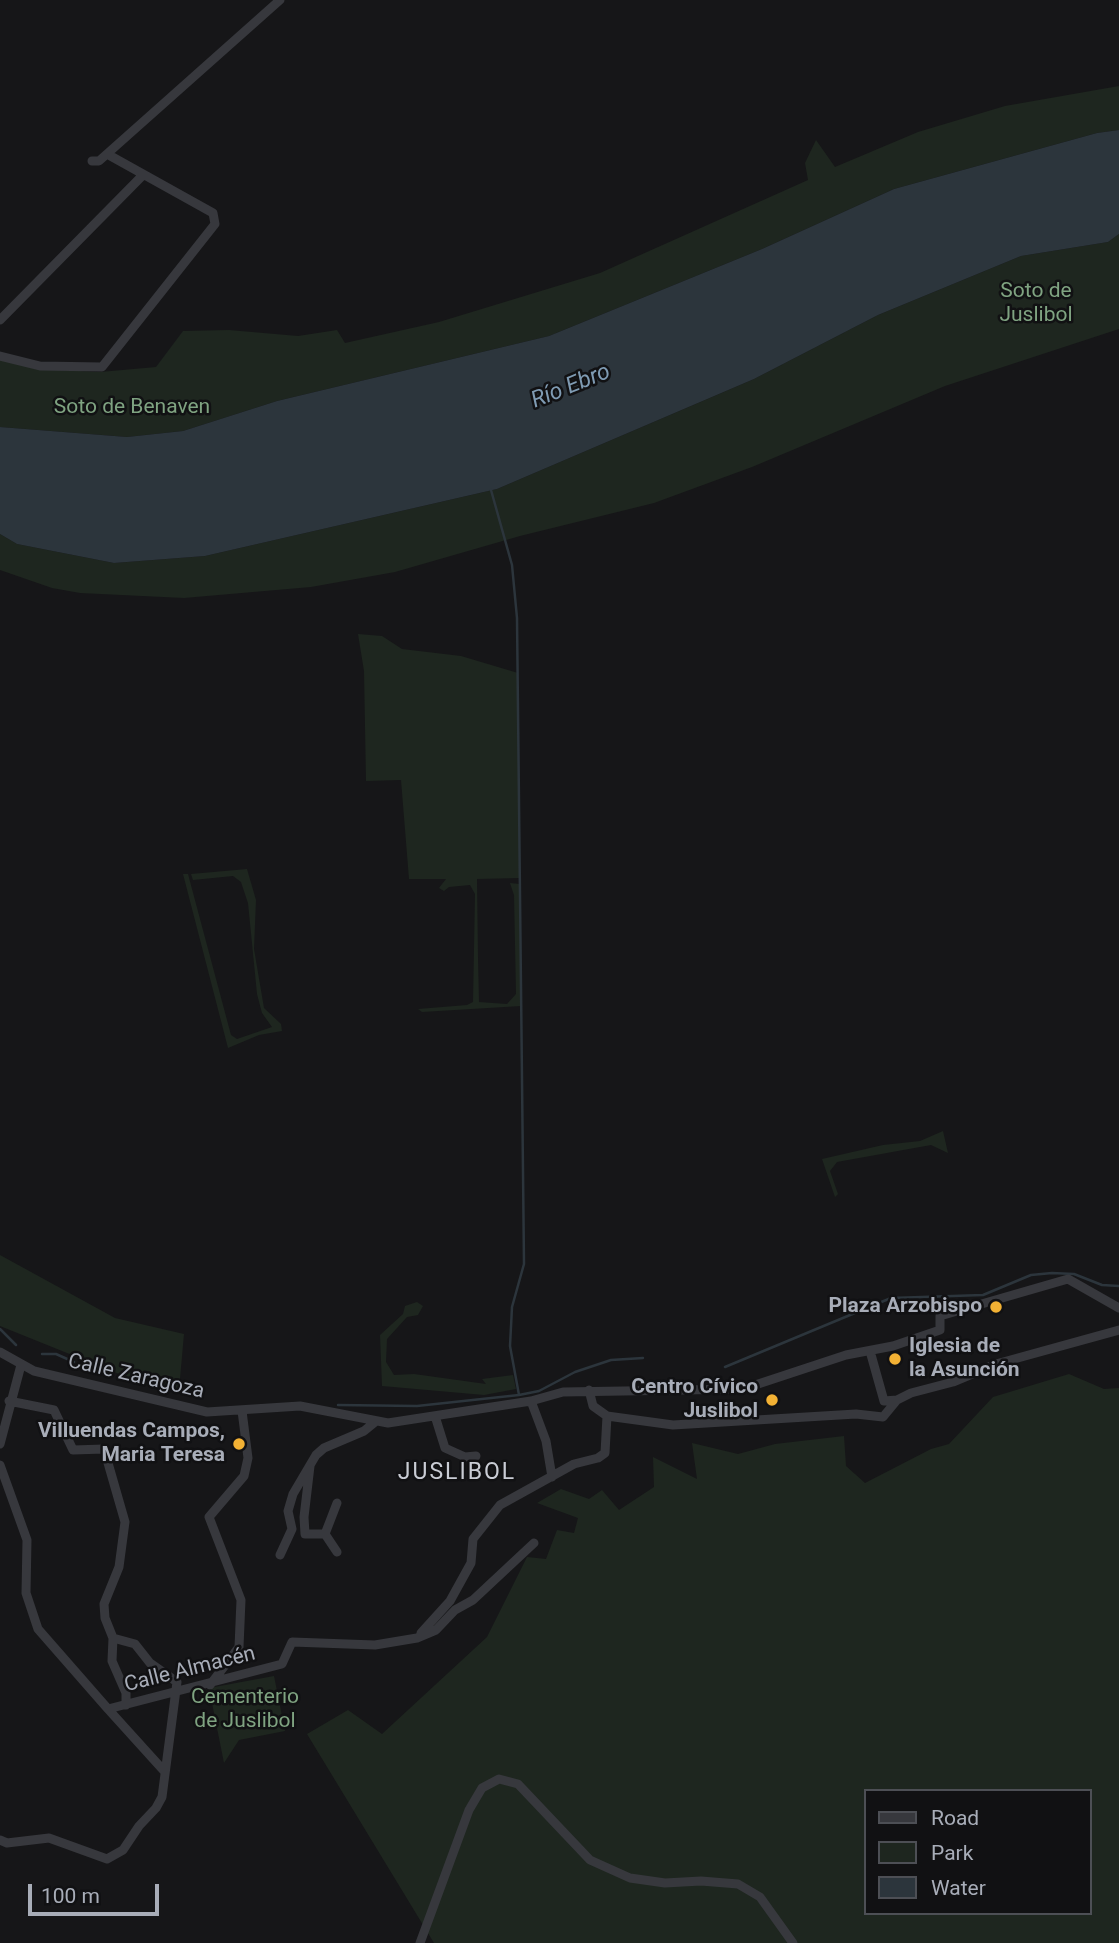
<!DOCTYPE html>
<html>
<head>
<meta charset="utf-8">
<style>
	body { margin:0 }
	#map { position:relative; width:1119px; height:1943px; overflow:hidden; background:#161618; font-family:Roboto,sans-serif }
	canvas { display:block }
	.legend { position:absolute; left:864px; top:1789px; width:228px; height:126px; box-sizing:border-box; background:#111113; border:2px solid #4d4f55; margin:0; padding:9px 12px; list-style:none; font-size:21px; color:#a8adb8 }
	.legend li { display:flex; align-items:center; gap:14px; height:35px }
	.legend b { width:35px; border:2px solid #4d4f55 }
	.scale { position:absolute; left:28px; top:1884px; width:131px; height:32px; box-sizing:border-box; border:4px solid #a8adb8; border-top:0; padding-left:9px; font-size:21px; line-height:24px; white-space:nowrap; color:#a8adb8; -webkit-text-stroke:5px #111113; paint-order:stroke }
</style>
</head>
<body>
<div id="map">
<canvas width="1119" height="1943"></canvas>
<ul class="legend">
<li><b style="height:9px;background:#37383d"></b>Road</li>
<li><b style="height:19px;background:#1e261f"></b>Park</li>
<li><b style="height:19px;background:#2c353c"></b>Water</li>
</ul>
<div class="scale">100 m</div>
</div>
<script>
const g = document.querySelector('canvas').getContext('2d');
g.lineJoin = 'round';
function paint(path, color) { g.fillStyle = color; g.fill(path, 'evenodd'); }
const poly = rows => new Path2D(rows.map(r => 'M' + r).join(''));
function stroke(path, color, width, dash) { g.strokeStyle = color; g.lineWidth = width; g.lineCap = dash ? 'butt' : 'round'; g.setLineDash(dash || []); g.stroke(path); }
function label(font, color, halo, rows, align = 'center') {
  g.font = font + ' Roboto,sans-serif'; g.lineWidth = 5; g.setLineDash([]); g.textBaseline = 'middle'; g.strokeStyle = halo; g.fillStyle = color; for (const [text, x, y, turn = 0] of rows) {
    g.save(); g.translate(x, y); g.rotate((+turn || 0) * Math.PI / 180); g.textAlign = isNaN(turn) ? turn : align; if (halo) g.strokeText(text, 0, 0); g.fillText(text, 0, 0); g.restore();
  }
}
paint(poly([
	[1119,86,1119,130,1097,133,894,189,762,249,549,336,277,401,183,431,127,437,0,427,0,358,41,369,100,372,156,367,183,331,229,330,298,336,337,330,345,343,439,322,600,273,808,180,805,163,816,140,835,167,918,132,1005,106],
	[1119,234,1119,329,945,386,752,467,654,503,520,536,395,572,311,587,184,598,80,593,52,588,0,570,0,534,17,544,114,563,205,556,497,489,754,379,878,315,1021,256,1108,242],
	[358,634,382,636,402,649,461,656,518,673,520,878,477,879,478,957,479,1002,507,1004,516,994,514,895,510,883,520,884,521,1006,422,1012,418,1009,467,1005,473,1002,475,894,470,885,449,887,444,891,439,888,446,879,409,879,401,780,366,781,364,671],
	[247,869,256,900,254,949,264,1008,281,1024,282,1031,259,1035,228,1048,183,874,188,874,231,1035,237,1039,272,1027,262,1013,257,994,248,903,241,882,233,876,193,880,191,874],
	[943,1131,948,1153,931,1145,837,1162,830,1171,838,1194,835,1197,822,1159,883,1145,920,1141],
	[0,1255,115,1318,184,1334,179,1390,139,1382,0,1326],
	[417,1302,423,1306,418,1315,407,1317,387,1339,386,1362,394,1375,414,1374,486,1384,482,1379,513,1375,516,1389,484,1395,382,1386,380,1335,403,1314,405,1306],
	[1069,1374,1104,1389,1119,1388,1119,1943,434,1943,307,1734,348,1710,382,1734,487,1637,527,1557,546,1559,557,1530,574,1533,578,1518,537,1503,561,1489,589,1499,602,1490,619,1510,654,1487,653,1457,697,1479,692,1443,738,1454,775,1444,844,1436,846,1466,865,1483,931,1449,949,1444,993,1397],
	[865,1791,1089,1791,1089,1913,865,1913],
	[274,1676,285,1731,239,1740,224,1763,209,1688]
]), '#1e261f');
paint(poly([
	[1119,130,1119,234,1108,242,1021,256,878,315,754,379,497,489,205,556,114,563,17,544,0,534,0,427,127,437,183,431,277,401,549,336,762,249,894,189,1097,133]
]), '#2c353c');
stroke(poly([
	[491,490,512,565,517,618,524,1264,512,1307,510,1346,519,1395],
	[0,1329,16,1345],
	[42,1354,56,1354,74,1362],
	[725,1367,891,1298,983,1295,1031,1275,1052,1273,1074,1274,1102,1285,1119,1286],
	[338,1405,417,1406,519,1395,539,1391,575,1372,611,1360,643,1358]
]), '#2c353c', 2.5);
stroke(poly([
	[92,161,99,161,280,0],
	[0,320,142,176],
	[0,356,40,366,102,367,215,224,213,213,107,154],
	[870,1351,884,1401,897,1400],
	[0,1352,34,1371,207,1412,300,1406,388,1423,531,1401,563,1392,743,1389,846,1355,893,1346,940,1330,940,1316,1068,1279,1119,1308],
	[9,1401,54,1410,73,1450,104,1449,125,1522,119,1567,104,1604,105,1618,113,1638,112,1661,126,1693,126,1705],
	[531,1401,546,1441,552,1477],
	[435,1416,445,1448,465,1457,476,1456],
	[607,1416,673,1425,856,1414,883,1417,897,1400,911,1393,953,1382,996,1364,1119,1330],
	[0,1444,21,1365],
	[0,1465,27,1540,26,1593,38,1629,108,1709,282,1664,292,1642,375,1645,417,1638,436,1630,455,1610,473,1600,534,1543],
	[310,1466,304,1517,305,1534,325,1534],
	[337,1552,325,1534,337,1503],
	[280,1555,292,1529,288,1511,293,1494,316,1455,324,1448,364,1431,375,1422],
	[421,1633,450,1601,471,1563,473,1539,500,1505,574,1464,598,1458,605,1453,607,1416,593,1406,589,1390],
	[210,1685,239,1647,241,1600,209,1517,244,1476,248,1458,242,1411],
	[108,1709,165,1772],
	[0,1840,7,1843,49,1838,107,1859,123,1850,139,1826,156,1808,162,1797,177,1682,150,1663,135,1644,113,1638],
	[420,1943,469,1810,482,1788,499,1779,518,1784,590,1860,630,1878,665,1883,701,1881,738,1884,760,1897,793,1943]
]), '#37383d', 9);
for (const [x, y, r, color] of [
	[996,1307,7,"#f2b134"],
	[895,1359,7,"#f2b134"],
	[772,1400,7,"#f2b134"],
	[239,1444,7,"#f2b134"]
]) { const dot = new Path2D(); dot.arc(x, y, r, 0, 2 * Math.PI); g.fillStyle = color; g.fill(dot); stroke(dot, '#111113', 2.5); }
label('21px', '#7fa381', '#111113', [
	["Soto de",1036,292],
	["Juslibol",1036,316],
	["Soto de Benaven",132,408],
	["Cementerio",245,1698],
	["de Juslibol",245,1722]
]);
label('bold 21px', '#a8adb8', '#111113', [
	["Plaza Arzobispo",982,1307],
	["Iglesia de",909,1347,"left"],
	["la Asunción",909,1371,"left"],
	["Centro Cívico",758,1388],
	["Juslibol",758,1412],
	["Villuendas Campos,",225,1432],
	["Maria Teresa",225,1456]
], 'right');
label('21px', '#a8adb8', '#111113', [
	["Calle Zaragoza",136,1377,13],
	["Calle Almacén",190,1670,-14]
]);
label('italic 23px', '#7f9bb3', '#111113', [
	["Río Ebro",571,387,-22]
]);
g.letterSpacing = '2px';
label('23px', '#c9ccd4', '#111113', [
	["JUSLIBOL",457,1473]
]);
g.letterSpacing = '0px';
</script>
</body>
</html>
